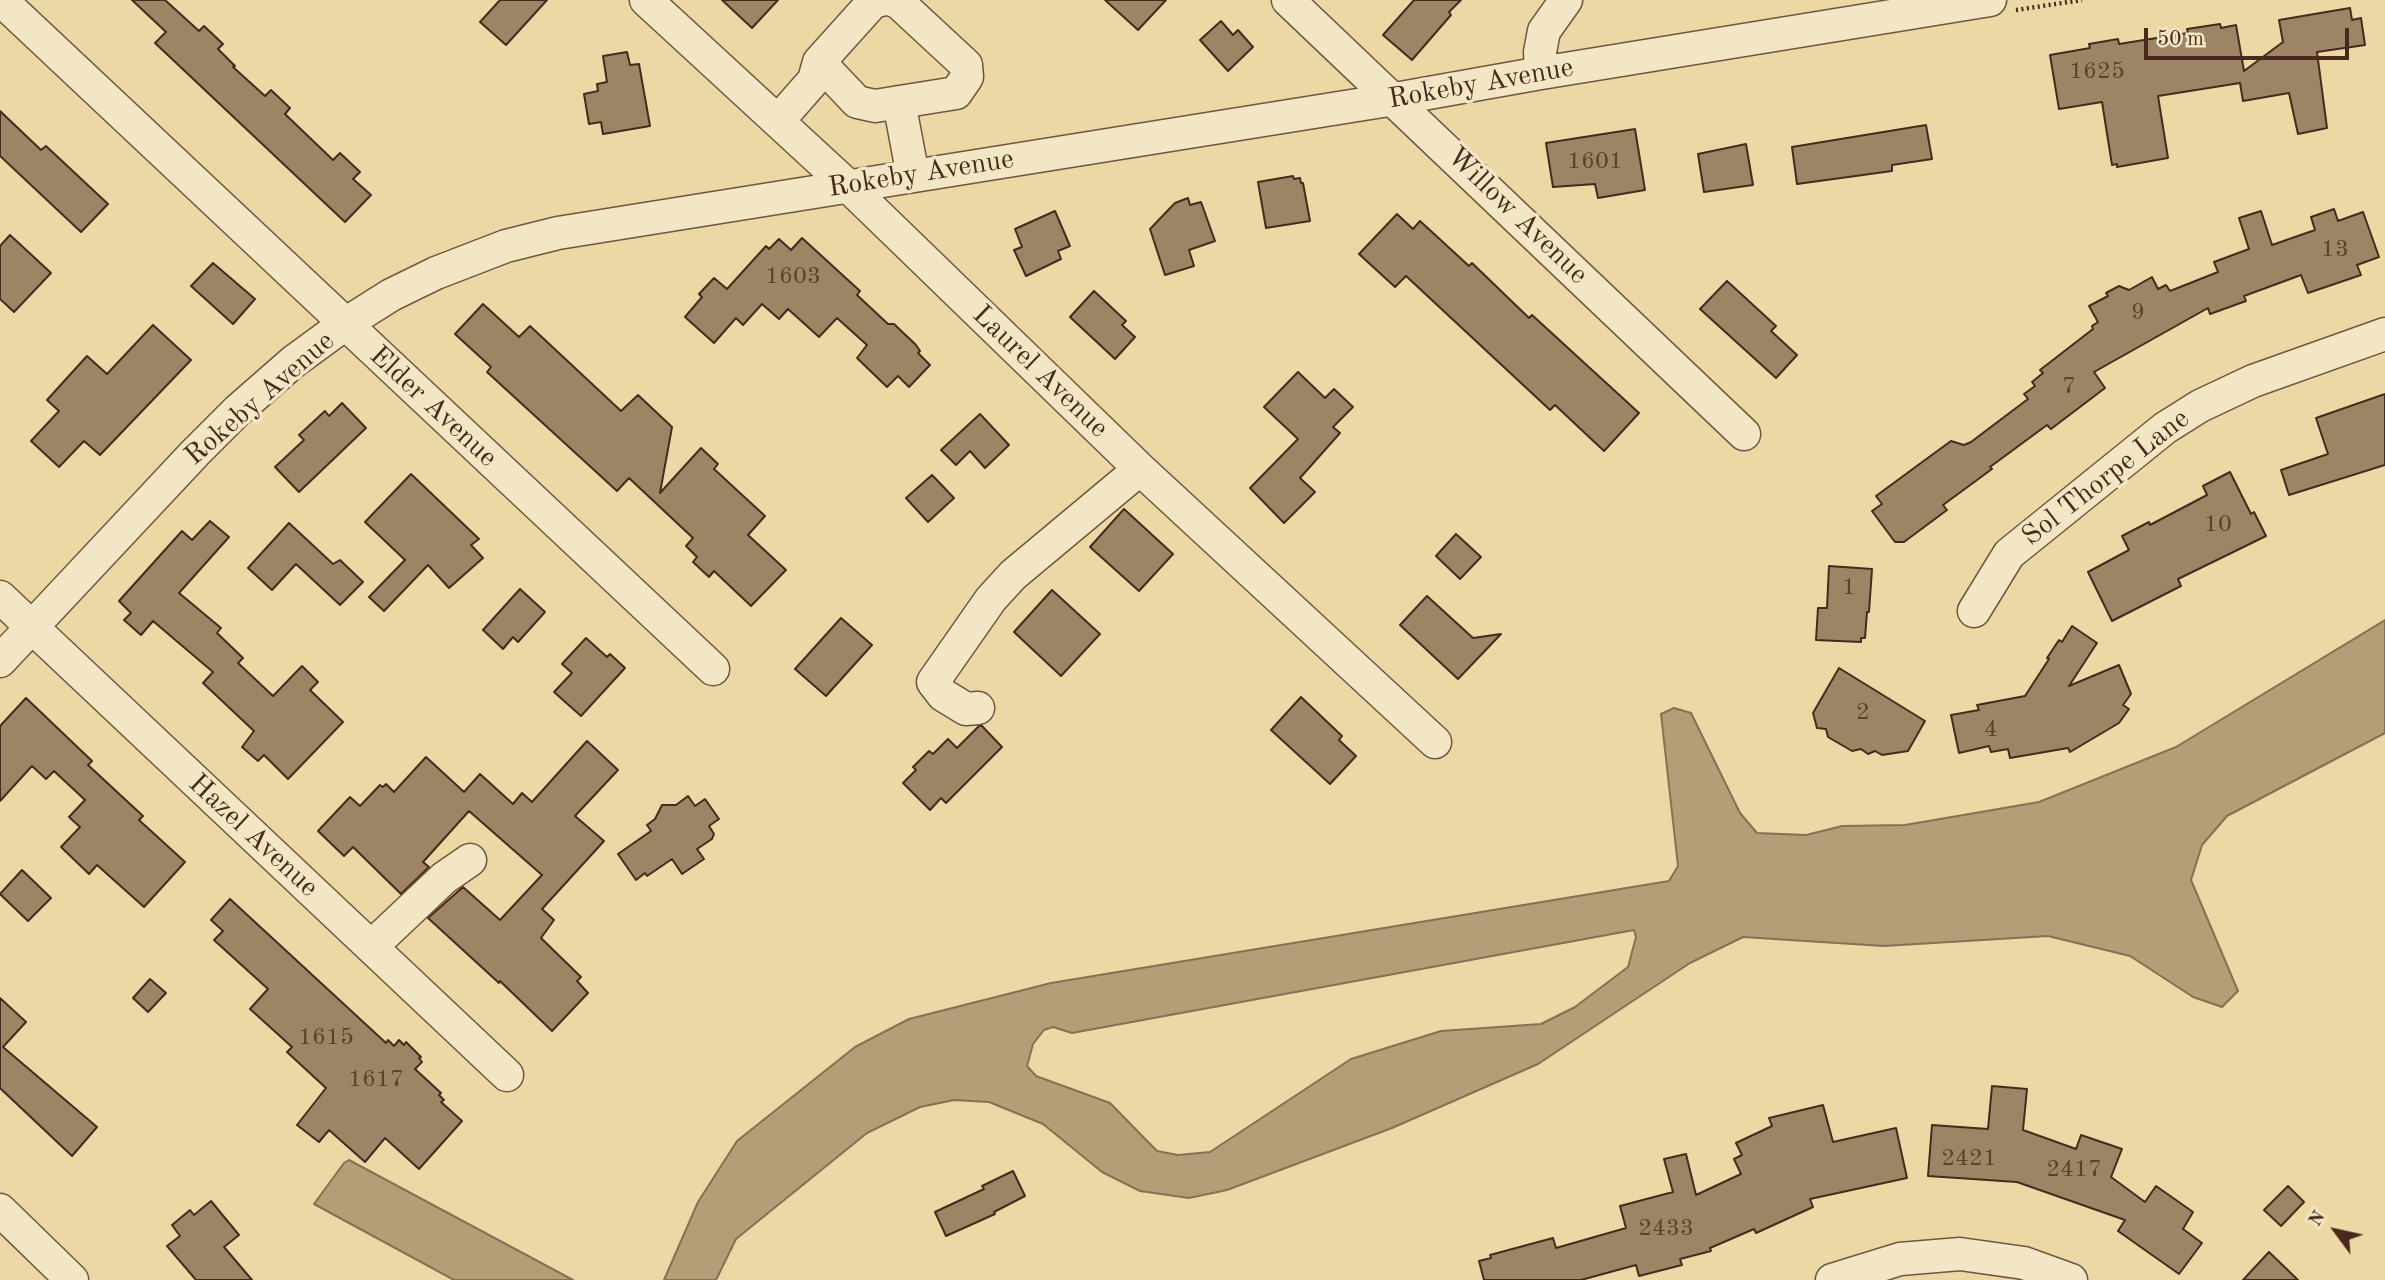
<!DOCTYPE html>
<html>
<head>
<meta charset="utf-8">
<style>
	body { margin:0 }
	#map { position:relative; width:2385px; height:1280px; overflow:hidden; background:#ebd8a5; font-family:"Old Standard TT",serif }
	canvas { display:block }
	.north { position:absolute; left:2301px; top:1196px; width:70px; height:70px; -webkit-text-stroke:5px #f2e6c4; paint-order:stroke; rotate:303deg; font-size:19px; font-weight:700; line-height:28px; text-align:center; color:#482a1d }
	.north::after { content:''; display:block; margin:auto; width:24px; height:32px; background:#482a1d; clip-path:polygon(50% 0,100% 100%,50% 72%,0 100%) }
	.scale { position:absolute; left:2144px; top:28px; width:205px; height:32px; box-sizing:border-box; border:4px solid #482a1d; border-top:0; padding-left:9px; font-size:21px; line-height:24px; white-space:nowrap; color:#482a1d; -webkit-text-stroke:5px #f2e6c4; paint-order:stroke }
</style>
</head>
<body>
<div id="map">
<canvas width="2385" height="1280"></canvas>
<div class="north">N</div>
<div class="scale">50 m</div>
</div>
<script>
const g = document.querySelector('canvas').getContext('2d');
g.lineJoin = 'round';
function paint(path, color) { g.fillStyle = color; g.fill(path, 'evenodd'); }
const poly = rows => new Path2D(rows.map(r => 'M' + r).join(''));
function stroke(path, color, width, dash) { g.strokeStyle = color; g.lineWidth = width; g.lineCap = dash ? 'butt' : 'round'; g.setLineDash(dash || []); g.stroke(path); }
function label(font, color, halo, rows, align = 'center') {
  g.font = font + ' "Old Standard TT",serif'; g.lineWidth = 7; g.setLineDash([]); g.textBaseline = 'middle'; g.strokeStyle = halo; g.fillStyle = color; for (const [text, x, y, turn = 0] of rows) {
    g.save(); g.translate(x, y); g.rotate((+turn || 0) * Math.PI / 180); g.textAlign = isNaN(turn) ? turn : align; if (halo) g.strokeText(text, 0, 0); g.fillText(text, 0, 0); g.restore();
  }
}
const water = poly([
	[2385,620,2385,733,2227,816,2202,845,2191,880,2238,991,2222,1007,2193,997,2130,956,2048,936,1884,946,1743,937,1690,963,1538,1064,1392,1128,1227,1190,1189,1198,1140,1191,1102,1172,1043,1124,989,1102,954,1100,920,1107,867,1133,736,1239,716,1280,664,1280,698,1202,737,1141,855,1047,909,1019,1051,983,1669,881,1678,866,1661,714,1674,708,1691,713,1740,813,1757,833,1806,835,1842,826,1905,825,2039,802,2176,747,2385,620],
	[1634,930,1636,937,1628,967,1575,1007,1541,1024,1441,1031,1351,1059,1210,1152,1178,1155,1157,1151,1110,1103,1036,1076,1027,1066,1033,1044,1044,1030,1053,1027,1072,1033,1634,930],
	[349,1160,573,1280,454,1280,314,1204,344,1163,349,1160]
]);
paint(water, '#b49d77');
stroke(water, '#896f53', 2);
const building = poly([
	[132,0,165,0,199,31,204,26,223,44,218,49,235,66,233,67,265,96,271,90,290,108,285,114,333,160,340,153,360,172,353,179,371,195,345,222,155,43,166,32,132,0],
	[500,0,547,0,506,45,480,22,500,0],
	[722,0,778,0,752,28,722,0],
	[1105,0,1166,0,1138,30,1105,0],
	[1414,0,1461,0,1449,12,1451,15,1412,60,1383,35,1414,0],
	[2350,8,2352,20,2361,18,2365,45,2317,52,2327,128,2298,134,2289,93,2243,101,2240,83,2158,96,2168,158,2117,167,2117,164,2112,165,2102,102,2059,109,2050,55,2090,48,2089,44,2118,39,2119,44,2188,33,2187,29,2220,24,2221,28,2236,25,2244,71,2283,42,2279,20,2350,8],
	[1221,21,1233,35,1238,30,1253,47,1228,71,1200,40,1221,21],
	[627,52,630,65,639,64,650,126,603,134,601,122,589,124,584,94,598,91,597,84,607,82,603,56,627,52],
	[0,111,41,150,46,146,108,204,81,232,0,156,0,111],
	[1926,125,1932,159,1892,165,1892,171,1797,184,1792,147,1926,125],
	[1635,129,1645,190,1598,198,1595,184,1553,187,1546,143,1635,129],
	[1746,144,1753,185,1704,192,1698,154,1746,144],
	[1293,176,1294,179,1300,178,1301,183,1303,183,1310,221,1266,228,1258,182,1293,176],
	[1188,198,1190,205,1201,202,1215,241,1189,250,1194,266,1165,275,1150,229,1175,203,1188,198],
	[2334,209,2338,221,2363,212,2379,257,2357,265,2361,275,2308,293,2301,275,2244,296,2246,301,2210,314,2208,308,2094,372,2105,388,2051,429,2047,425,1990,467,1992,469,1943,505,1947,510,1904,542,1895,542,1872,511,1882,504,1876,496,1925,460,1951,441,1964,445,1971,442,2028,399,2024,394,2035,386,2032,382,2043,373,2040,370,2093,329,2092,326,2098,322,2089,306,2108,296,2106,293,2119,286,2129,290,2152,277,2158,289,2166,285,2170,291,2218,272,2214,262,2249,249,2239,218,2261,211,2272,245,2315,230,2311,217,2334,209],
	[1055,211,1070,246,1058,251,1061,259,1026,276,1014,250,1022,247,1015,229,1055,211],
	[1397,214,1413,229,1420,221,1469,266,1472,263,1529,318,1532,315,1639,413,1604,451,1555,405,1550,410,1406,276,1395,287,1359,254,1397,214],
	[10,235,51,273,14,312,0,299,0,246,10,235],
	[802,238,860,291,857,295,888,324,894,324,916,345,920,351,918,353,930,365,909,387,898,376,887,387,857,358,867,345,837,318,819,337,788,309,779,319,762,304,743,325,736,318,714,343,685,317,702,297,699,294,714,278,727,289,766,246,769,249,779,239,791,250,802,238],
	[213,263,255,299,233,324,191,286,213,263],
	[1727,281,1776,326,1771,331,1797,355,1776,378,1700,309,1727,281],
	[1094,291,1126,321,1122,325,1135,337,1115,359,1070,317,1094,291],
	[483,304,519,337,530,326,621,411,638,395,672,427,660,493,701,448,718,464,714,469,765,516,748,535,786,570,751,606,714,571,709,577,693,562,697,557,686,546,693,538,629,478,617,491,487,372,491,367,455,334,483,304],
	[153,325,191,360,100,455,84,441,59,467,31,441,59,411,47,400,87,356,107,374,153,325],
	[1298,372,1325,398,1334,389,1353,407,1333,427,1340,433,1300,478,1315,492,1284,523,1250,488,1298,439,1264,407,1298,372],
	[2385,394,2385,465,2289,495,2281,470,2328,454,2316,418,2385,394],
	[342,403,366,428,299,492,275,467,304,440,299,435,325,411,329,416,342,403],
	[980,414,1009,445,985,468,970,451,956,465,941,450,980,414],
	[2230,472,2251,514,2254,512,2266,536,2178,579,2181,586,2112,621,2088,572,2129,550,2122,536,2149,522,2150,525,2207,495,2203,486,2230,472],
	[411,474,479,539,471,545,483,558,449,588,428,565,384,611,369,597,405,560,365,522,411,474],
	[932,475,954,498,928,522,906,498,932,475],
	[1124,509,1173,554,1139,591,1090,547,1124,509],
	[210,521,229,537,179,593,221,628,217,633,243,658,238,663,273,696,302,666,318,682,310,690,343,722,288,779,264,755,258,761,242,747,254,731,203,683,213,672,153,621,141,635,124,620,131,613,119,601,182,531,192,540,210,521],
	[289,523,333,564,340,560,363,582,340,605,296,564,272,590,248,568,289,523],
	[1456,534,1481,557,1460,579,1436,556,1456,534],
	[1829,566,1872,569,1869,612,1867,612,1865,638,1861,638,1861,642,1816,640,1818,608,1827,608,1829,566],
	[520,589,545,612,518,642,513,637,503,649,483,630,520,589],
	[1052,590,1100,634,1061,676,1014,632,1052,590],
	[1427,596,1473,638,1501,634,1458,679,1400,625,1427,596],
	[841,618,872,645,826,696,795,669,841,618],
	[2072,626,2097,643,2069,686,2119,665,2131,694,2123,705,2129,709,2119,723,2070,752,2068,748,2010,758,2008,749,1991,752,1989,746,1959,753,1951,715,1979,710,1977,705,2025,696,2049,659,2047,658,2059,640,2062,642,2072,626],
	[586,638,607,657,610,654,625,668,581,716,554,692,572,673,562,664,586,638],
	[1839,668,1925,721,1908,751,1882,755,1875,751,1868,754,1861,749,1852,751,1828,737,1826,729,1817,728,1813,713,1839,668],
	[1301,697,1342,736,1339,740,1356,756,1330,784,1271,730,1301,697],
	[26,698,92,761,88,765,143,816,139,820,185,862,144,907,97,865,89,874,61,847,80,827,69,817,85,800,54,771,46,779,32,766,0,801,0,726,26,698],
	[979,726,982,726,1002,747,946,803,941,798,930,810,903,783,916,770,913,767,929,751,933,754,948,739,957,748,979,726],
	[587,741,618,770,575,816,604,841,542,909,554,920,541,938,581,977,577,981,588,993,552,1031,500,981,499,983,428,918,463,887,500,920,542,875,469,811,423,862,429,867,401,894,353,847,344,856,318,831,350,797,360,806,380,785,383,787,386,784,394,792,426,757,464,792,480,774,513,804,522,793,532,802,587,741],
	[688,796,695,806,705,799,719,819,709,826,714,834,712,839,697,849,704,859,682,874,672,859,647,876,645,873,636,880,618,854,651,831,647,825,655,819,662,805,676,805,688,796],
	[22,870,51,898,28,921,0,894,22,870],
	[230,899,386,1043,388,1040,394,1046,399,1040,404,1045,406,1042,421,1057,419,1058,422,1062,415,1069,441,1093,439,1095,444,1100,441,1102,462,1121,419,1169,385,1138,365,1162,329,1130,319,1142,297,1125,326,1088,287,1052,292,1047,250,1009,268,989,214,940,223,931,211,920,230,899],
	[150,979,166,993,148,1012,133,998,150,979],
	[0,998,26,1022,3,1047,97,1127,72,1156,0,1088,0,998],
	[1992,1086,2027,1089,2023,1130,2076,1149,2081,1135,2122,1149,2111,1177,2145,1202,2156,1186,2193,1212,2183,1229,2202,1243,2179,1274,2118,1231,2125,1220,2017,1182,1928,1176,1932,1125,1988,1129,1992,1086],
	[1823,1105,1833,1142,1896,1128,1907,1178,1810,1199,1813,1207,1756,1233,1754,1229,1710,1248,1711,1251,1680,1259,1682,1265,1639,1276,1636,1265,1581,1280,1484,1280,1479,1261,1491,1258,1490,1255,1553,1238,1556,1248,1626,1228,1620,1206,1673,1192,1664,1159,1686,1154,1696,1195,1741,1174,1734,1159,1742,1155,1736,1143,1772,1126,1769,1118,1823,1105],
	[1013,1171,1025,1196,994,1212,995,1214,946,1236,935,1212,984,1189,982,1186,1013,1171],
	[2288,1186,2304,1202,2281,1226,2264,1210,2288,1186],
	[211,1201,239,1235,224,1247,252,1280,196,1280,167,1246,180,1236,172,1225,190,1210,194,1215,211,1201],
	[2269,1252,2298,1280,2243,1280,2269,1252]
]);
paint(building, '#9d8464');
stroke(building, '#482a1d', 2);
const minor = poly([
	[1,0,713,669],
	[646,0,848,186,1140,469,1435,742],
	[1288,0,1744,434],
	[819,62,857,102,875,106,956,93,967,77,966,65,898,2,892,0],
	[1541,73,1540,52,1544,31,1566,0],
	[899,102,913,176],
	[778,121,814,80,819,62,873,2,881,0],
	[0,597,507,1075],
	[1974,611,2009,554,2165,428,2200,406,2253,381,2385,334],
	[0,661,195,453,237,411,293,362,345,324,391,295,436,273,506,246,558,233,1395,99,1541,73,1990,0],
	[978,708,966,709,943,695,933,682,991,599,1013,575,1140,469],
	[371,947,444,878,470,860],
	[0,1210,72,1280],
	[1832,1280,1900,1259,1960,1254,2024,1263,2071,1280]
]);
stroke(minor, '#71563f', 35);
stroke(poly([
	[2016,10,2082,0]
]), '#482a1d', 4.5, [2, 3.5]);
stroke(minor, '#f2e6c4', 32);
label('24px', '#5d402f', null, [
	["1625",2097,72],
	["1601",1595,162],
	["13",2335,250],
	["1603",793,277],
	["9",2138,313],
	["7",2069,387],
	["10",2218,525],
	["1",1849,588],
	["2",1863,713],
	["4",1991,730],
	["1615",326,1038],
	["1617",376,1080],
	["2421",1969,1159],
	["2417",2074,1170],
	["2433",1666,1229]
]);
label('28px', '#482a1d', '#f2e6c4', [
	["Rokeby Avenue",1481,84,-10],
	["Rokeby Avenue",921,174,-9],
	["Willow Avenue",1517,216,44],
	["Laurel Avenue",1040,372,44],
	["Rokeby Avenue",260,399,-41],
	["Elder Avenue",433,407,43],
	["Sol Thorpe Lane",2106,478,-38],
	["Hazel Avenue",253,836,43]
]);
</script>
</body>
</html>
